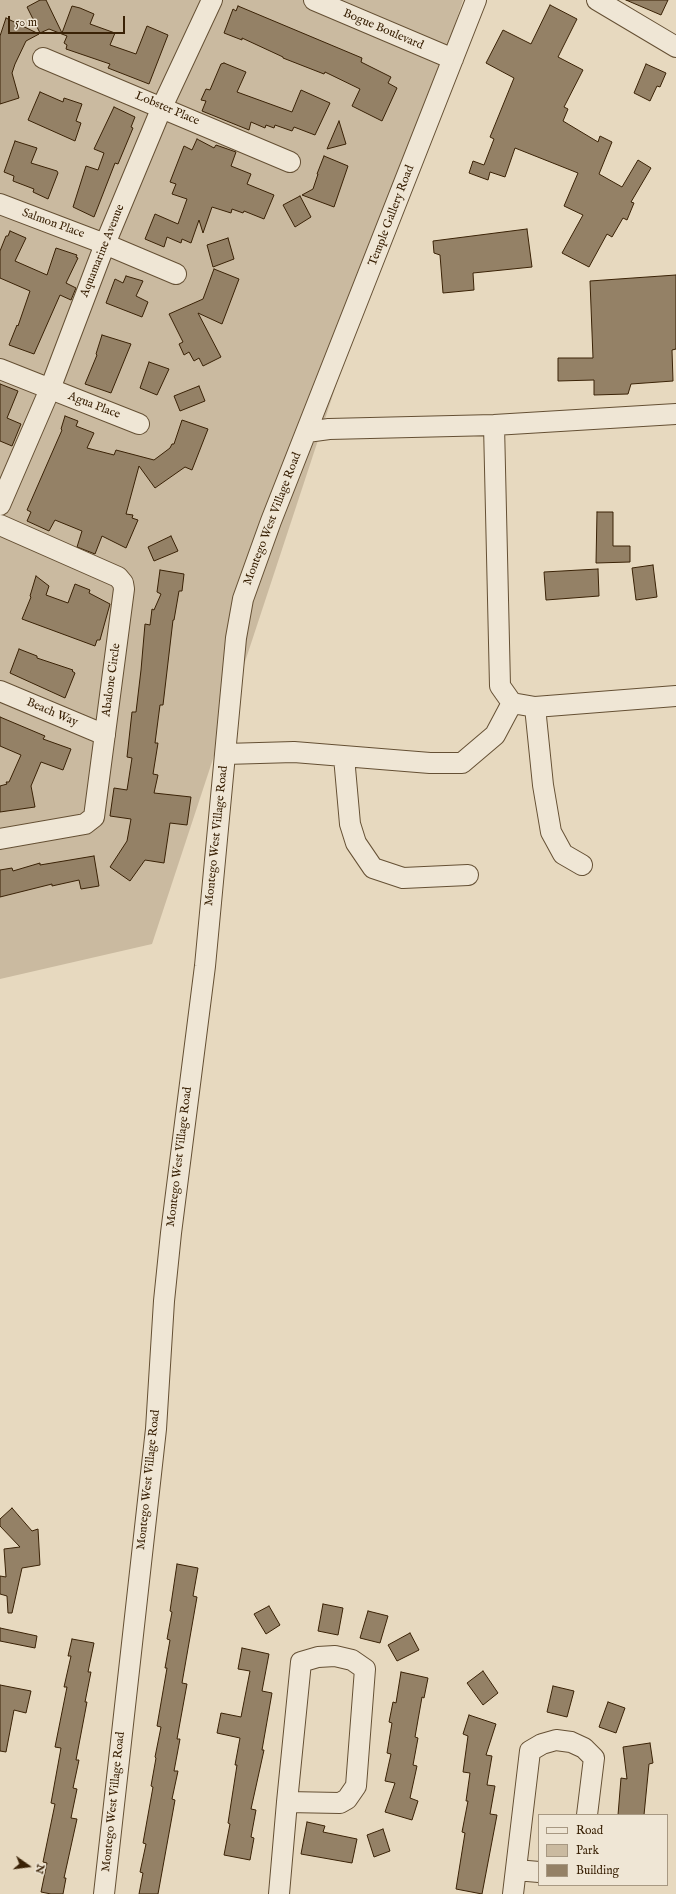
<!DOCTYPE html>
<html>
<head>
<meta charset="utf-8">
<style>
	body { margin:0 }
	#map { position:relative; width:676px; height:1894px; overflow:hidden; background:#e7d9bf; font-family:"IM FELL English",serif }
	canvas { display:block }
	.legend { position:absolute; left:538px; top:1814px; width:130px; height:72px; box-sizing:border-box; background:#efe6d5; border:1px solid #a79882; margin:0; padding:5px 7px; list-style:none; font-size:12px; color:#3a2206 }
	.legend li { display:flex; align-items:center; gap:8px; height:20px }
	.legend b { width:20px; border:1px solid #a79882 }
	.north { position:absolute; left:8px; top:1846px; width:40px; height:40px; -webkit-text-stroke:3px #efe6d5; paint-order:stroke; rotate:104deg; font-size:11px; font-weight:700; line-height:16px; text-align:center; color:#3a2206 }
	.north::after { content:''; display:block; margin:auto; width:14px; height:18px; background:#3a2206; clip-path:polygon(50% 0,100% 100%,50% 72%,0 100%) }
	.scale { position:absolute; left:8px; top:16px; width:117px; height:18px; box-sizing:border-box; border:2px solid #3a2206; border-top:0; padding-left:5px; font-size:12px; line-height:14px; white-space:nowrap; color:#3a2206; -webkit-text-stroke:3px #efe6d5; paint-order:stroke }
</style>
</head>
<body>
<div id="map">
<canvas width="676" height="1894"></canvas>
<ul class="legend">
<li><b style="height:5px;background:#efe6d5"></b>Road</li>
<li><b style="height:11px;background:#cabaa0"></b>Park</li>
<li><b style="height:11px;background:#948166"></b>Building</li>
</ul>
<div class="north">N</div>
<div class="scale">50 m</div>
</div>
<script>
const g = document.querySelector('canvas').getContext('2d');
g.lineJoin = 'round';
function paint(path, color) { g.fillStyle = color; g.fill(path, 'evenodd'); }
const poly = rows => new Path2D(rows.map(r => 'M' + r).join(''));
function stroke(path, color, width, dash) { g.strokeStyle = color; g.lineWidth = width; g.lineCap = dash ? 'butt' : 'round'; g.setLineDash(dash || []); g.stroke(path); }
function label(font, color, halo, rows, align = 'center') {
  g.font = font + ' "IM FELL English",serif'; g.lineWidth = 3.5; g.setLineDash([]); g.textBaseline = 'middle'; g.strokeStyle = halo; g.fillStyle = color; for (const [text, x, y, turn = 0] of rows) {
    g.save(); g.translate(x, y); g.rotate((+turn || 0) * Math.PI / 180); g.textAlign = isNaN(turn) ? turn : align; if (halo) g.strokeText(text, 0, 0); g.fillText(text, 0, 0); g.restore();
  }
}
paint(poly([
	[0,0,463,0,152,944,0,979]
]), '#cabaa0');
const building = poly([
	[40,0,46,0,62,33,72,6,80,8,94,14,90,24,115,33,110,45,136,54,147,26,168,35,149,84,108,68,110,64,66,49,67,45,64,43,67,36,49,29,40,33,27,7,40,0],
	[626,0,668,0,661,15,626,0],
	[550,5,577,19,558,57,583,70,564,107,568,109,563,121,598,142,600,136,612,142,599,174,622,187,638,160,651,168,631,202,634,203,627,220,623,218,612,237,607,234,589,267,562,253,583,215,564,206,578,173,515,148,505,177,490,172,488,180,469,173,473,161,484,165,494,139,490,137,514,78,486,63,503,30,531,44,550,5],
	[238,6,362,58,361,62,391,77,388,83,397,88,382,121,352,106,360,89,325,72,324,74,283,58,283,57,242,38,242,40,224,33,233,9,236,11,238,6],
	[6,18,39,34,26,41,15,64,12,73,19,98,0,104,0,36,6,18],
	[224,63,246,72,237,92,292,112,301,90,330,103,315,135,294,127,292,131,275,125,274,128,266,125,265,128,251,122,249,130,202,111,206,101,201,100,206,89,210,90,221,64,224,63],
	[646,64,666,73,660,87,657,86,650,101,634,93,646,64],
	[40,92,63,102,64,98,82,104,76,121,81,123,75,141,28,120,40,92],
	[114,107,135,117,131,127,133,128,118,164,115,163,94,217,73,207,86,166,98,170,104,153,94,149,114,107],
	[339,121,346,144,327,149,339,121],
	[197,139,214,148,216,145,236,152,231,166,251,174,247,184,274,195,264,219,244,211,243,213,232,209,231,213,212,207,203,233,199,220,191,243,182,239,181,243,167,237,164,247,145,239,155,214,178,224,187,199,172,194,176,184,170,182,184,146,192,150,197,139],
	[15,141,37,148,31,163,57,171,58,173,48,199,33,192,34,189,13,181,14,176,4,172,15,141],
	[324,156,348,166,334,207,302,195,313,189,318,174,317,174,324,156],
	[300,196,311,217,295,227,283,205,300,196],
	[527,229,532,267,473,273,474,290,443,293,440,255,434,253,433,241,527,229],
	[10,231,26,238,15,261,47,275,56,248,77,255,76,257,78,258,66,283,76,288,71,300,60,295,34,354,9,345,17,325,18,326,30,291,0,278,0,251,6,236,8,236,10,231],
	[228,238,234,259,213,267,207,245,228,238],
	[214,269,239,279,222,324,198,313,221,357,203,366,199,358,194,361,189,352,184,355,179,344,183,342,169,314,203,299,214,269],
	[676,275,676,349,672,350,673,381,631,384,628,394,594,395,594,380,558,381,558,358,593,358,590,281,676,275],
	[126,276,143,281,136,296,148,302,142,317,106,303,115,279,123,283,126,276],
	[102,335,131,344,111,393,85,384,97,355,96,354,102,335],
	[149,362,169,369,157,395,140,388,149,362],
	[0,384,18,391,7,418,21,424,12,446,0,441,0,384],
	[199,386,205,401,180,411,174,396,199,386],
	[65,416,78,421,76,426,94,433,87,448,114,455,116,450,154,460,170,448,172,444,174,444,182,420,208,429,192,470,185,467,155,488,139,466,126,514,133,515,132,518,138,520,126,548,102,536,95,554,77,547,82,531,55,520,49,531,27,521,31,512,27,510,62,430,61,429,65,416],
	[597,512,613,512,613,546,630,546,630,562,596,563,597,512],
	[171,536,178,551,154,561,148,547,171,536],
	[653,565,657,597,636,600,632,568,653,565],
	[598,569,599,596,546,600,544,572,598,569],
	[160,570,184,574,182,591,179,591,174,620,173,620,163,705,160,705,155,743,158,743,153,774,158,775,154,793,191,797,187,825,170,823,164,863,145,860,130,881,110,867,127,841,131,819,110,816,114,788,127,790,132,758,127,757,132,712,136,712,141,670,145,624,150,625,152,609,154,610,161,594,157,592,160,570],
	[36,576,49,586,46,595,68,603,75,584,90,590,89,593,110,604,100,640,97,640,95,646,22,619,31,597,30,596,36,576],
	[19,649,37,656,37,658,73,670,72,671,75,673,65,698,10,673,19,649],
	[0,717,45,736,43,739,71,749,63,770,41,762,31,786,35,807,0,812,0,786,7,784,6,782,9,782,21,755,0,746,0,717],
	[94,856,99,886,81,889,79,880,52,886,52,884,0,897,0,870,12,868,13,871,40,863,40,865,94,856],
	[12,1508,32,1531,38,1529,40,1565,22,1568,12,1613,8,1613,7,1596,0,1594,0,1576,6,1577,4,1549,20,1547,0,1526,0,1519,12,1508],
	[177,1564,198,1568,193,1596,197,1597,182,1683,187,1684,177,1739,180,1739,174,1771,178,1771,172,1799,175,1800,158,1894,139,1894,143,1873,140,1872,146,1844,143,1843,153,1787,151,1786,156,1758,155,1757,161,1727,157,1726,167,1668,165,1668,170,1640,167,1639,172,1612,170,1611,177,1564],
	[323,1604,343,1608,338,1635,318,1631,323,1604],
	[269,1606,280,1625,266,1634,254,1614,269,1606],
	[368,1611,388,1616,380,1643,360,1638,368,1611],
	[0,1628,37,1636,35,1648,0,1641,0,1628],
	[410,1633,419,1650,397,1661,388,1645,410,1633],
	[72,1639,94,1643,88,1672,91,1672,85,1702,87,1702,76,1760,79,1760,73,1788,77,1789,71,1818,77,1819,64,1878,66,1878,63,1894,51,1894,41,1892,47,1863,43,1862,55,1804,51,1803,61,1748,55,1747,67,1687,64,1687,71,1656,68,1656,72,1639],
	[242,1648,269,1654,262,1691,272,1693,262,1750,264,1750,251,1809,256,1810,251,1837,254,1838,250,1860,224,1855,230,1824,228,1823,237,1765,235,1765,240,1738,217,1733,221,1713,241,1717,250,1671,238,1669,242,1648],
	[483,1671,498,1693,483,1705,467,1683,483,1671],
	[401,1672,428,1678,424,1698,422,1697,415,1737,418,1738,413,1765,417,1766,410,1798,418,1801,412,1820,385,1812,395,1783,385,1781,391,1754,387,1753,392,1723,389,1722,393,1702,396,1703,401,1672],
	[0,1685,31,1691,26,1713,14,1710,6,1752,0,1751,0,1685],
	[553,1686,574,1691,567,1717,547,1712,553,1686],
	[608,1702,625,1708,616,1733,599,1727,608,1702],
	[469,1715,496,1724,486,1755,492,1756,487,1785,495,1786,490,1814,497,1815,482,1894,456,1889,465,1833,462,1832,468,1801,466,1801,470,1773,463,1772,468,1736,463,1734,469,1715],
	[650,1743,653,1763,649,1764,644,1815,618,1815,621,1778,627,1779,623,1747,650,1743],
	[307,1822,325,1826,323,1832,357,1839,352,1863,301,1854,307,1822],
	[383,1829,390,1851,374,1857,367,1835,383,1829]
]);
paint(building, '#948166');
stroke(building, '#3a2206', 1);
const minor = poly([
	[314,0,453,59],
	[597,0,676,47],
	[43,58,290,162],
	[0,204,105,244,176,274],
	[0,369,139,424],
	[494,425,500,686,512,703,535,707,676,696],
	[307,432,329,429,494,425,676,414],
	[0,505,50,389,105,244,162,107,212,0],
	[0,525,118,577,123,583,124,589,94,817,85,824,0,839],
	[0,691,105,735],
	[535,707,543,785,551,832,563,854,582,865],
	[225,754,294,752,430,763,462,763,495,735,512,703],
	[344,757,350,824,356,843,373,868,403,878,468,875],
	[516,1870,539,1872],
	[104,1894,156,1429,164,1301,171,1233,205,966,236,638,243,599,271,521,476,0],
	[279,1894,287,1802,301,1662,318,1657,335,1656,352,1660,365,1669,356,1786,347,1799,340,1803,287,1802],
	[513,1894,530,1751,542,1744,556,1740,571,1742,584,1748,594,1758,587,1815]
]);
stroke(minor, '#655034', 22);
stroke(minor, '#efe6d5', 20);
label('12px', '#3a2206', '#efe6d5', [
	["Bogue Boulevard",383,30,23],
	["Lobster Place",167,109,23],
	["Temple Gallery Road",392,216,-69],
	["Salmon Place",53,224,20],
	["Aquamarine Avenue",103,251,-68],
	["Agua Place",94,406,21],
	["Montego West Village Road",273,519,-69],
	["Abalone Circle",112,680,-82],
	["Beach Way",52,713,23],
	["Montego West Village Road",217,836,-84],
	["Montego West Village Road",180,1157,-83],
	["Montego West Village Road",149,1480,-84],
	["Montego West Village Road",114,1802,-84]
]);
</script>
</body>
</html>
